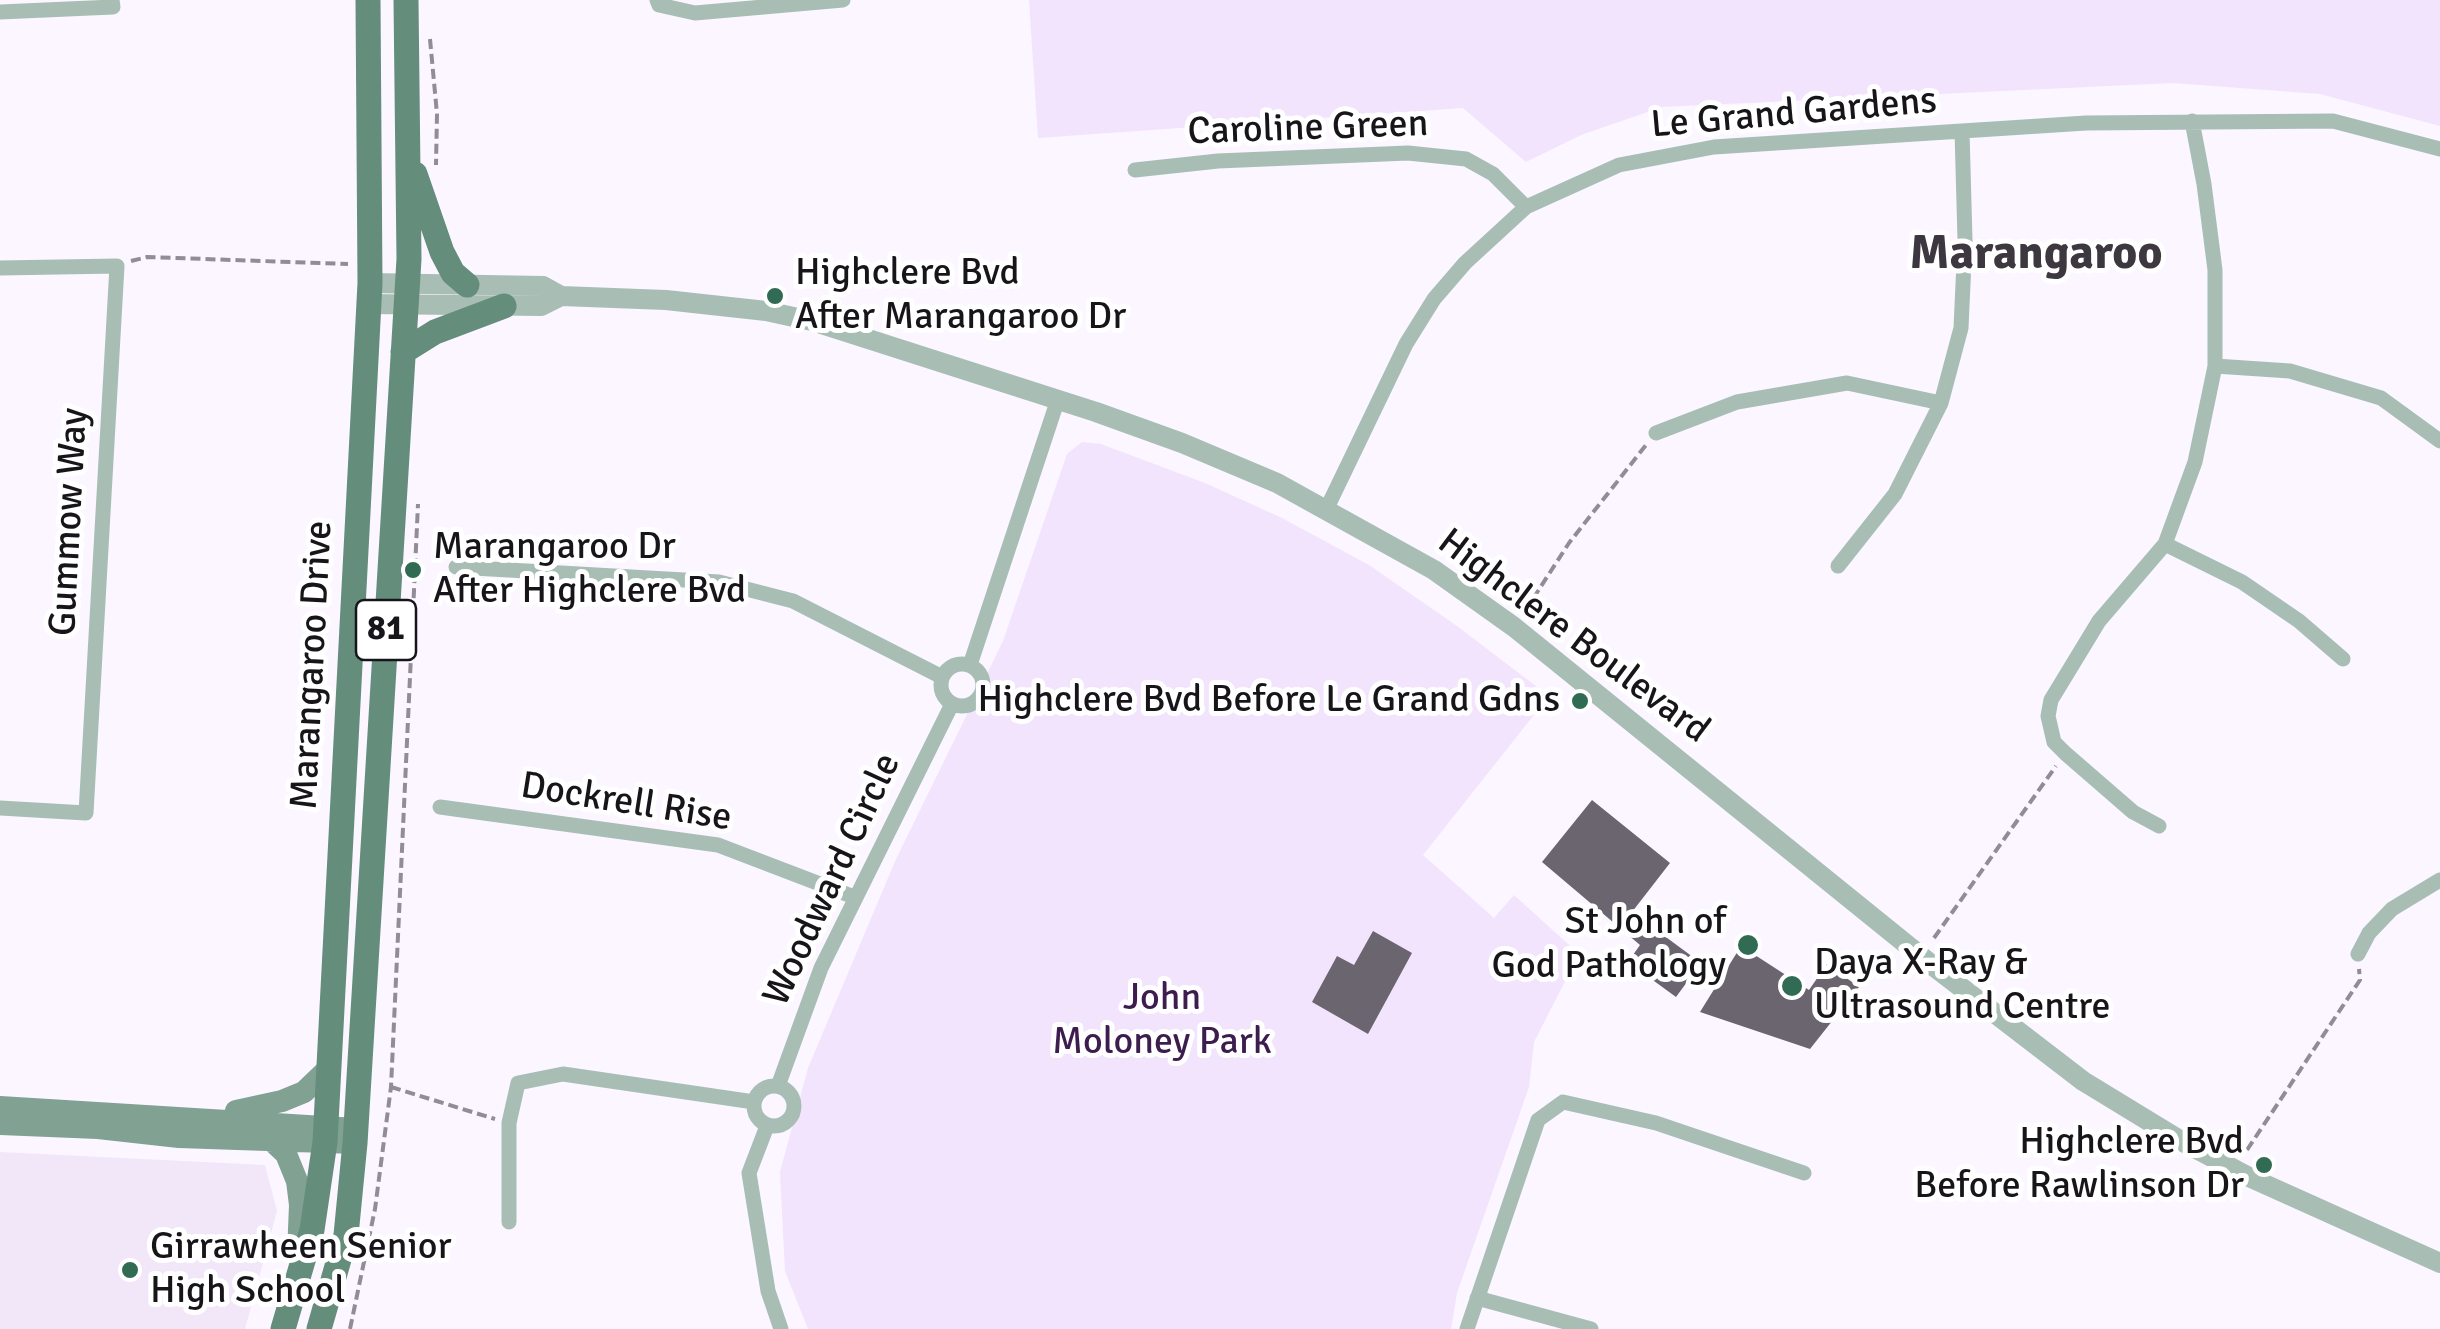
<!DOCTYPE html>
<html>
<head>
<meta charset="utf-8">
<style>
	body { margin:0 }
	canvas { display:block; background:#fbf6ff }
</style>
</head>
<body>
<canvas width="2440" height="1329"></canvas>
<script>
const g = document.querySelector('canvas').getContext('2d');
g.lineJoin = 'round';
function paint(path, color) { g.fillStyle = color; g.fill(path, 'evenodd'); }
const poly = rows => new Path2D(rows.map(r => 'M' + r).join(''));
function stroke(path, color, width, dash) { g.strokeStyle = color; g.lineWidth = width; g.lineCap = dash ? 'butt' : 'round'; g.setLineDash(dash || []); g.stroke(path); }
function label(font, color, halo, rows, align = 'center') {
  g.font = font + ' Signika,sans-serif'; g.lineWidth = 10; g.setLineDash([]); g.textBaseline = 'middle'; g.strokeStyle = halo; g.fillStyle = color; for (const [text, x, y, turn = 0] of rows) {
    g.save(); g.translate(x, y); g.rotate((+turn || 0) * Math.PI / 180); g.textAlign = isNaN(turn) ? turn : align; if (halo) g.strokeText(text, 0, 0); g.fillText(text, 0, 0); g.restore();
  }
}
paint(poly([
	[0,1152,265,1165,277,1211,245,1329,0,1329]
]), '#f2e7f9');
paint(poly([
	[1029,0,2440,0,2440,126,2320,94,2173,83,1662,107,1581,135,1526,162,1463,108,1038,138],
	[1082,442,1101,444,1205,483,1282,518,1369,565,1457,626,1549,696,1423,855,1494,918,1514,895,1579,954,1534,1042,1529,1087,1457,1293,1451,1329,808,1329,785,1271,780,1172,808,1068,896,859,1003,641,1067,454]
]), '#f3e4fd');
paint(poly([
	[1592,800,1670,863,1632,912,1701,963,1676,997,1628,962,1640,945,1542,862],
	[1373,931,1412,953,1368,1034,1312,1002,1337,956,1354,965],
	[1741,946,1809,990,1827,964,1859,987,1810,1049,1700,1012]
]), '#6b656f');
stroke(poly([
	[430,39,437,114,436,165],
	[131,261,147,257,348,264],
	[1525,611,1569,543,1646,445],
	[1934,938,2056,766],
	[391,1087,495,1119],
	[2247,1150,2360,980,2359,969],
	[350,1329,375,1209,391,1087,418,504]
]), '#918d94', 4, [10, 5]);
stroke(poly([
	[657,0,659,5,695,13,843,0],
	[0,12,113,7,112,0],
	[1135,170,1218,161,1408,153,1466,159,1493,174,1526,207],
	[0,268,117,266,86,813,0,808],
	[2215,366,2290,371,2381,398,2440,441],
	[1656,433,1737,402,1847,383,1941,403],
	[1327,508,1406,344,1434,299,1465,263,1526,207,1619,165,1714,147,2086,123,2333,121,2440,149],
	[2165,544,2242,582,2299,621,2343,659],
	[1838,566,1895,494,1941,403,1961,328,1965,240,1962,131],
	[456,567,719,582,793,601,942,677],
	'941 685a21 21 0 1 1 42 0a21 21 0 1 1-42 0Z',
	[970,665,1058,399],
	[440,807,718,845,854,897],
	[2159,826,2133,812,2065,753,2054,742,2048,716,2051,700,2099,621,2165,544,2195,462,2215,366,2215,270,2204,184,2192,121],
	[2358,954,2369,933,2392,909,2440,880],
	'754 1106a20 20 0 1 1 40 0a20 20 0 1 1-40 0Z',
	[778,1086,821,968,952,704],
	[767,1126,749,1173,768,1291,781,1329],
	[509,1222,509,1123,518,1083,563,1074,754,1102],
	[1477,1298,1591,1329],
	[1467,1329,1538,1120,1563,1102,1656,1123,1804,1173]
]), '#a8beb4', 15);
stroke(poly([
	[370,283,543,286,561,296,666,300,766,311,812,321,1096,412,1182,443,1277,483,1434,570,1514,627,1932,965,2083,1081,2183,1142,2251,1178,2440,1263],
	[369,304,541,306,561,296]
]), '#a8beb4', 20);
stroke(poly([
	[0,1107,356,1129],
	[236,1111,282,1101,304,1092,329,1068],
	[0,1124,98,1128,179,1137,355,1143],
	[270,1139,286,1154,297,1181,300,1205,298,1254]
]), '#81a192', 22);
stroke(poly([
	[415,174,442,252,453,273,467,285],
	[403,352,435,332,504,306],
	[283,1329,312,1230,325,1142,370,283,368,0],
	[319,1329,346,1235,355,1143,409,259,406,0]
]), '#648d7b', 25);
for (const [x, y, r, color] of [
	[775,296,10,"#316b54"],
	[413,570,10,"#316b54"],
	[1580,701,10,"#316b54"],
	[1748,945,12,"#316b54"],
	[1792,986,12,"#316b54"],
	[2264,1165,10,"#316b54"],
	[130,1270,10,"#316b54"]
]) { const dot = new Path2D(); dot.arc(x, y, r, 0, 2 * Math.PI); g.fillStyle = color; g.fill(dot); stroke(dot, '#fff', 4); }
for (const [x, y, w] of [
	[386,630,60]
]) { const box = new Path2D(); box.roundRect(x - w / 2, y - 30, w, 60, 8); g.fillStyle = '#fff'; g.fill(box); stroke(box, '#171519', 2.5); }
label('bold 35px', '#171519', null, [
	["81",386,630]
]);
label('38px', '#171519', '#fff', [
	["Le Grand Gardens",1794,114,-5],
	["Caroline Green",1308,129,-2],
	["Gummow Way",70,522,-87],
	["Highclere Boulevard",1573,637,37],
	["Marangaroo Drive",313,665,-87],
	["Dockrell Rise",626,803,9],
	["Woodward Circle",833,880,-65]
]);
label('38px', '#171519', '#fff', [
	["Highclere Bvd",795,274],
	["After Marangaroo Dr",795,318],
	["Marangaroo Dr",433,548],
	["After Highclere Bvd",433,592],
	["Highclere Bvd Before Le Grand Gdns",1560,701,"right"],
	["St John of",1726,923,"right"],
	["God Pathology",1726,967,"right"],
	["Daya X-Ray &",1814,964],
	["Ultrasound Centre",1814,1008],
	["Highclere Bvd",2244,1143,"right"],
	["Before Rawlinson Dr",2244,1187,"right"],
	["Girrawheen Senior",150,1248],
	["High School",150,1292]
], 'left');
label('38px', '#3d1c4e', '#fff', [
	["John",1162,999],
	["Moloney Park",1162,1043]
]);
label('bold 48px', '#3d3740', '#fff', [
	["Marangaroo",2036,255]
]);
</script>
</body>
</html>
